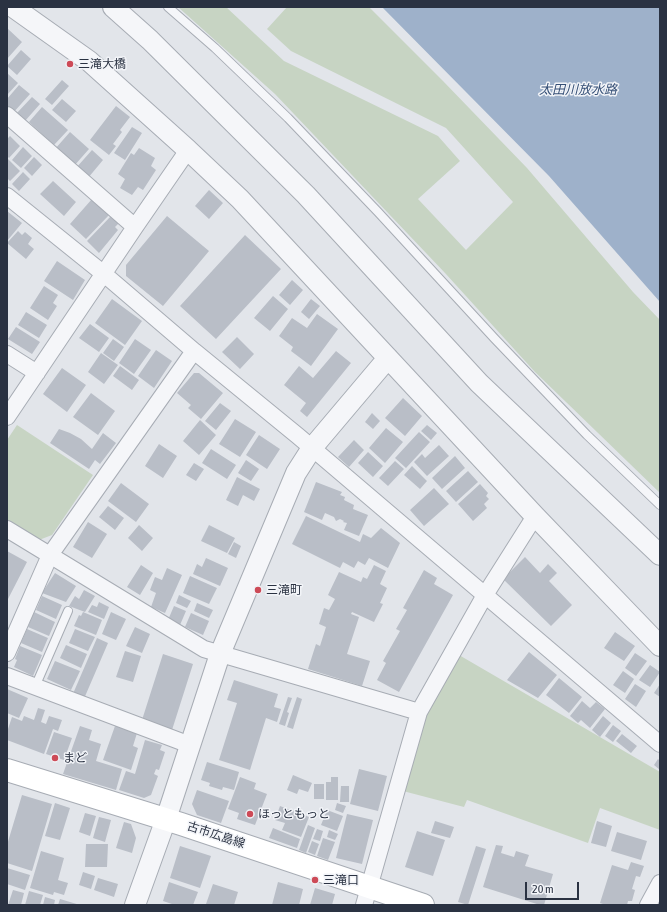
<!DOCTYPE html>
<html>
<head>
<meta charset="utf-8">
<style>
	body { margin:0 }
	#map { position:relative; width:667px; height:912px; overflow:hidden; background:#e2e5ea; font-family:"Asap Condensed",sans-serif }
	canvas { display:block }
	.frame { position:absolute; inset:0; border:8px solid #2a3242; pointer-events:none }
	.scale { position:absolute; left:525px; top:882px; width:54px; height:18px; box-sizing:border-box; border:2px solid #2a3242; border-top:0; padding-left:5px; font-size:12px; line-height:14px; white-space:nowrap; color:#2a3242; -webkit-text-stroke:3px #f2f4f8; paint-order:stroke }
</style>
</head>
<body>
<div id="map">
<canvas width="667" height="912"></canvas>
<div class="frame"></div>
<div class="scale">20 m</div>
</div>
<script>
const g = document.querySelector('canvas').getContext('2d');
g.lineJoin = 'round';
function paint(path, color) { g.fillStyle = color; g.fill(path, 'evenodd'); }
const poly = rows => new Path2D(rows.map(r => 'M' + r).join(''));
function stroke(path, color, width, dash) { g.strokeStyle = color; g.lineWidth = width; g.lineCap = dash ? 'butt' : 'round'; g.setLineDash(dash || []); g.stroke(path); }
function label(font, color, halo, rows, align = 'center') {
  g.font = font + ' "Asap Condensed","Noto Sans JP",sans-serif'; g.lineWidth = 3; g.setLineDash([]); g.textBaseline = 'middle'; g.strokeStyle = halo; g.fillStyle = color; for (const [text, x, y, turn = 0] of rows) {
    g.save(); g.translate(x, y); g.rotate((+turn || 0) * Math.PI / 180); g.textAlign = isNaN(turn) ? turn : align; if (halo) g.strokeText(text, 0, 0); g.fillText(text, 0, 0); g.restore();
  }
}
paint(poly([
	[178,7,226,7,284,61,438,136,460,161,418,199,466,250,513,202,446,128,291,51,267,29,287,7,369,7,443,81,527,168,633,292,660,320,660,493,535,372,445,273,275,94],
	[17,425,93,475,52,535,39,540,7,520,7,440],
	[459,655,660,772,660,830,600,808,588,843,467,800,464,807,403,791,423,716]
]), '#c7d4c3');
paint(poly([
	[382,7,660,7,660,302,549,176]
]), '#9eb1ca');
paint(poly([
	[7,28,22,42,7,59],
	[21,50,31,59,17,75,7,66],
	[7,73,18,83,7,95],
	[62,80,69,86,52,105,45,99],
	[19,85,30,94,13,113,7,108,7,99],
	[32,97,40,104,25,121,16,114],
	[62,99,76,111,66,122,52,110],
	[116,106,130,117,120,130,122,132,113,144,116,146,109,155,90,140],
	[42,107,68,130,54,145,29,122],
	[132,127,142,133,125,160,114,153],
	[70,132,89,149,74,166,55,149],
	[10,136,20,146,9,158,7,156,7,139],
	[23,147,32,156,21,168,12,160],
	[139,148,155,158,151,166,156,170,143,190,138,187,132,195,120,188,125,179,118,174,131,153,134,155],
	[92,150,103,160,88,178,76,168],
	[34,157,42,165,32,176,24,168],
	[7,158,20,171,10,181,7,178],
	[23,172,30,179,19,191,12,184],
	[53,181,76,202,64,216,40,194],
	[209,190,223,203,209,219,195,206],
	[92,199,109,215,86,239,70,224],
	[7,211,22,223,7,241],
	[111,216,119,223,115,227,118,230,99,253,87,241],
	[167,216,209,251,163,306,126,276,126,265],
	[18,231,22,235,25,232,32,238,28,244,34,249,26,259,7,243],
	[245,235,281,269,216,339,180,306],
	[57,261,85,280,73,300,44,281],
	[292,280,303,290,290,305,279,295],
	[44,286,58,295,53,303,57,306,48,320,30,308],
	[273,296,288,309,270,331,254,318],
	[112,299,142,321,125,345,95,323],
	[311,299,320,306,309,319,301,312],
	[26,312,47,325,39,338,18,325],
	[317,314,338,329,311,366,291,351,293,347,279,336,292,318,307,328],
	[90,324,109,338,99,352,79,338],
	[16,327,40,342,32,354,8,339],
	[237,337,254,354,240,369,222,352],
	[113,339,124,347,114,361,103,353],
	[135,339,151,350,134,374,119,363],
	[156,350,172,361,154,388,138,376],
	[336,351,351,363,307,417,300,411,306,403,284,385,299,366,313,378],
	[101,353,118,365,104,384,88,372],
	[120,366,139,380,132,390,113,376],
	[62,368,86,385,67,412,43,394],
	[194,373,199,373,223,393,201,419,188,408,191,405,177,393],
	[91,393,115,411,98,435,73,417],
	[403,398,422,416,405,436,385,418],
	[220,403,231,411,216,430,205,421],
	[372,413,380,421,373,429,365,422],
	[235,419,256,432,240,457,219,444],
	[200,420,216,435,199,455,183,441],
	[427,425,437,433,431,440,421,431],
	[386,428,403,442,385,463,369,448],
	[59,429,70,433,81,439,92,449,103,433,116,443,100,464,95,460,89,469,50,443],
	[419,432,430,442,406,468,395,458],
	[259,435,280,449,267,469,246,455],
	[354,440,364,450,349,467,338,457],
	[159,444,177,456,163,478,145,466],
	[439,445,449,456,427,476,414,462,422,454,425,458],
	[211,449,236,465,227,479,202,463],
	[368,452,383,466,373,477,358,463],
	[455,456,465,468,442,489,432,478],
	[246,460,259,469,251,481,238,473],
	[395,461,404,469,388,486,379,478],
	[194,463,204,469,196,481,186,475],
	[412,466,427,481,420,489,404,475],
	[468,471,478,482,456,502,446,491],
	[237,477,260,489,254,501,243,495,238,506,226,500],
	[316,482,342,492,340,495,345,497,344,500,354,505,353,509,368,515,359,536,344,530,347,523,343,522,344,521,340,519,336,521,334,517,325,513,322,520,304,512],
	[121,483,149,504,136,522,108,501],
	[480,484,488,493,486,496,489,499,484,504,487,508,473,521,458,504],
	[434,488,449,504,424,526,410,510],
	[108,506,124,518,115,530,99,517],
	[306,516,360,542,363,534,371,538,381,528,400,543,388,568,369,558,365,565,358,561,354,568,343,562,340,568,292,544],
	[88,522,107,534,92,558,73,547],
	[139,525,153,538,142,551,128,538],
	[209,525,235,538,227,553,201,541],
	[234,542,241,546,236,558,228,554],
	[7,551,27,562,7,601],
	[525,557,540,573,548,564,557,573,549,581,572,605,551,626,503,579],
	[206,558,228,568,220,586,193,574,197,564,202,567],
	[141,565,153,573,140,595,127,587],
	[374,565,386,571,380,584,387,588,380,603,383,604,374,622,352,612,351,614,359,617,347,654,370,661,362,686,308,669,316,644,320,646,326,627,319,624,324,608,329,610,335,599,328,595,339,572,361,582,363,577,367,579],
	[167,568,182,575,165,613,151,607,156,593,150,590,155,577,162,580],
	[424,570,437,578,434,584,453,595,399,692,377,680,386,663,383,661,400,631,396,629,407,610,403,608],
	[55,573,76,586,66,602,42,593],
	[190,576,217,588,209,604,183,593],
	[84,590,95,596,85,612,69,606,75,596,79,599],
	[179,595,191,601,187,608,176,603],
	[42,596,62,605,56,619,36,610],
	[99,602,109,607,104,619,88,612,92,605,97,607],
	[197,603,213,610,209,618,194,611],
	[174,606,186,611,180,625,168,620],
	[34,612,55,622,49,636,28,627],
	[83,612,102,620,96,635,74,626,79,615,81,616],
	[111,612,126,619,116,640,102,634],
	[191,613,209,621,203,635,185,627],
	[135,627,150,634,142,653,126,646],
	[27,629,48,638,42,652,21,643],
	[75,629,95,637,88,651,69,643],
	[615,632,635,646,624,661,604,648],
	[97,638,108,643,83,701,72,696],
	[66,645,87,654,81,668,60,658],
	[20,646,42,655,33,676,14,667,17,660,15,659],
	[125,651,141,656,133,682,116,677],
	[529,652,557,675,538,698,507,680],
	[635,653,647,661,636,676,625,668],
	[163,654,193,664,172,730,142,720],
	[55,661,80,671,71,690,47,679],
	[650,665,660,672,650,687,639,680],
	[623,671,634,679,625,693,613,685],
	[559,678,582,697,569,713,546,695],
	[234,680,278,694,274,707,281,709,277,722,266,718,250,770,219,760,237,703,227,700],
	[635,684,646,691,636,707,625,699],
	[660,684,660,697,654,693],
	[7,689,28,698,19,718,7,713],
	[288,697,292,698,287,712,289,713,285,726,279,724],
	[297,697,302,699,293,729,287,727],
	[582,701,590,708,596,702,605,709,590,728,581,720,578,723,570,716],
	[38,708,45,710,41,722,46,724,49,716,62,720,58,731,53,729,44,754,7,740,7,732,12,717,22,721,24,716,34,720],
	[603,716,611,723,600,737,592,730],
	[613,725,621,731,613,742,605,736],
	[80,726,92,730,89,740,101,744,96,761,122,769,116,790,63,774],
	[115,726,137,733,133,746,138,748,131,770,103,760],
	[54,732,72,738,64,760,46,754],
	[622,734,637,746,631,753,616,741],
	[145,740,162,745,160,750,165,752,159,770,156,769,154,774,158,776,151,795,144,798,119,790,126,771,135,774],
	[658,759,660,761,660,770,654,765],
	[207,762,239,772,234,790,223,787,222,790,209,786,210,783,201,780],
	[359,769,387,776,378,811,350,804],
	[293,775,312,783,308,792,299,789,297,794,287,790],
	[240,777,256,783,254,789,267,794,255,825,237,819,239,813,228,809],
	[331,777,338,777,338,800,326,800,326,782,331,782],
	[314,784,324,784,324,799,314,799],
	[341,786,349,786,349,802,340,802],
	[197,790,229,801,221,823,197,815,192,804],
	[22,795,52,804,32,871,7,863,7,845],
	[55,803,70,808,60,840,45,836],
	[337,803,346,806,343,813,335,810],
	[280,806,309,817,301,837,282,830,285,823,275,820],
	[327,810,343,816,337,831,321,825],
	[85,813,96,816,90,836,79,832],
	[347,814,373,820,362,864,336,858],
	[99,817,111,820,105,842,93,838],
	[435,821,454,827,450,838,431,833],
	[597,821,612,826,606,847,591,843],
	[124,822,131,824,136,838,132,853,116,848],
	[308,825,315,828,306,853,299,850],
	[273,828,300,839,297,848,269,838],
	[317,829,323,831,320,841,313,839],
	[329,830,338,834,335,840,327,837],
	[417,831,445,840,433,876,405,867],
	[617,832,647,841,641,860,611,851],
	[323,838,335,842,328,860,317,856],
	[312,841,319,844,315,855,308,852],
	[86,844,108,844,107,867,85,867],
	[496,845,503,846,501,853,514,857,516,851,529,855,525,866,553,874,544,905,540,905,483,887],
	[180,846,211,856,200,888,170,878],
	[476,846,486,849,468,905,458,902],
	[41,851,64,858,58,880,68,883,64,895,54,892,53,895,30,888],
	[631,862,644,866,640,877,636,876,632,889,635,890,632,901,628,901,627,905,606,905,600,903,612,865,628,870],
	[7,868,30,875,25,890,7,884],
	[83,872,95,876,91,889,79,885],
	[98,878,118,884,114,897,94,890],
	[169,882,198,892,193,905,175,905,163,901],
	[278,882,303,889,299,905,272,905],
	[213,884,238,892,234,905,206,904],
	[315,888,335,894,332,905,310,905],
	[13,890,24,893,21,905,8,905],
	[29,891,43,895,40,905,25,905],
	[45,897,55,900,54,905,43,905],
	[60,899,80,905,58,905]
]), '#b9bec7');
const service = poly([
	[168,7,215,48,288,118,378,212,495,339,587,435,660,505],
	[35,687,68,611]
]);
const minor = poly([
	[7,115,135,227],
	[7,196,104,274,194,351,298,436,660,744],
	[7,354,37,373],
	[7,417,135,227,188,150],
	[7,529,204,649,419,712],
	[7,653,50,555,194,351],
	[7,676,190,745],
	[364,905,419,712,485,595,535,516],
	[648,905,660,883]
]);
const tertiary = poly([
	[13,7,89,61,188,150,240,199,535,516,660,646],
	[113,7,150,40,306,195,479,383,660,555],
	[135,905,166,819,220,654,296,473,312,448,388,358]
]);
const secondary = poly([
	[7,770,181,824,423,905]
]);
stroke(service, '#a7acb4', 10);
stroke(minor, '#a7acb4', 18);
stroke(tertiary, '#a7acb4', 22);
stroke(secondary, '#a7acb4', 24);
stroke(service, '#f5f6f9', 8);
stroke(minor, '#f5f6f9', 16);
stroke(tertiary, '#f5f6f9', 20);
stroke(secondary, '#fff', 22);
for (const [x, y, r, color] of [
	[70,64,4,"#cd4a57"],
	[258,590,4,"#cd4a57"],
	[55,758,4,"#cd4a57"],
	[250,814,4,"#cd4a57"],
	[315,880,4,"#cd4a57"]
]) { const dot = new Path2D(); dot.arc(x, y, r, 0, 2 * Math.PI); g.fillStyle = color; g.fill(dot); stroke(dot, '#f2f4f8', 1.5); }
label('12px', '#2a3242', '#f2f4f8', [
	["三滝大橋",78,64],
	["三滝町",266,590],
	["まど",63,758],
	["ほっともっと",258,814],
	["三滝口",323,880]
], 'left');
label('12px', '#2a3242', '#f2f4f8', [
	["古市広島線",216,835,18]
]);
label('italic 13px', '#354f76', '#f2f4f8', [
	["太田川放水路",578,90]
]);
</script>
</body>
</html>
